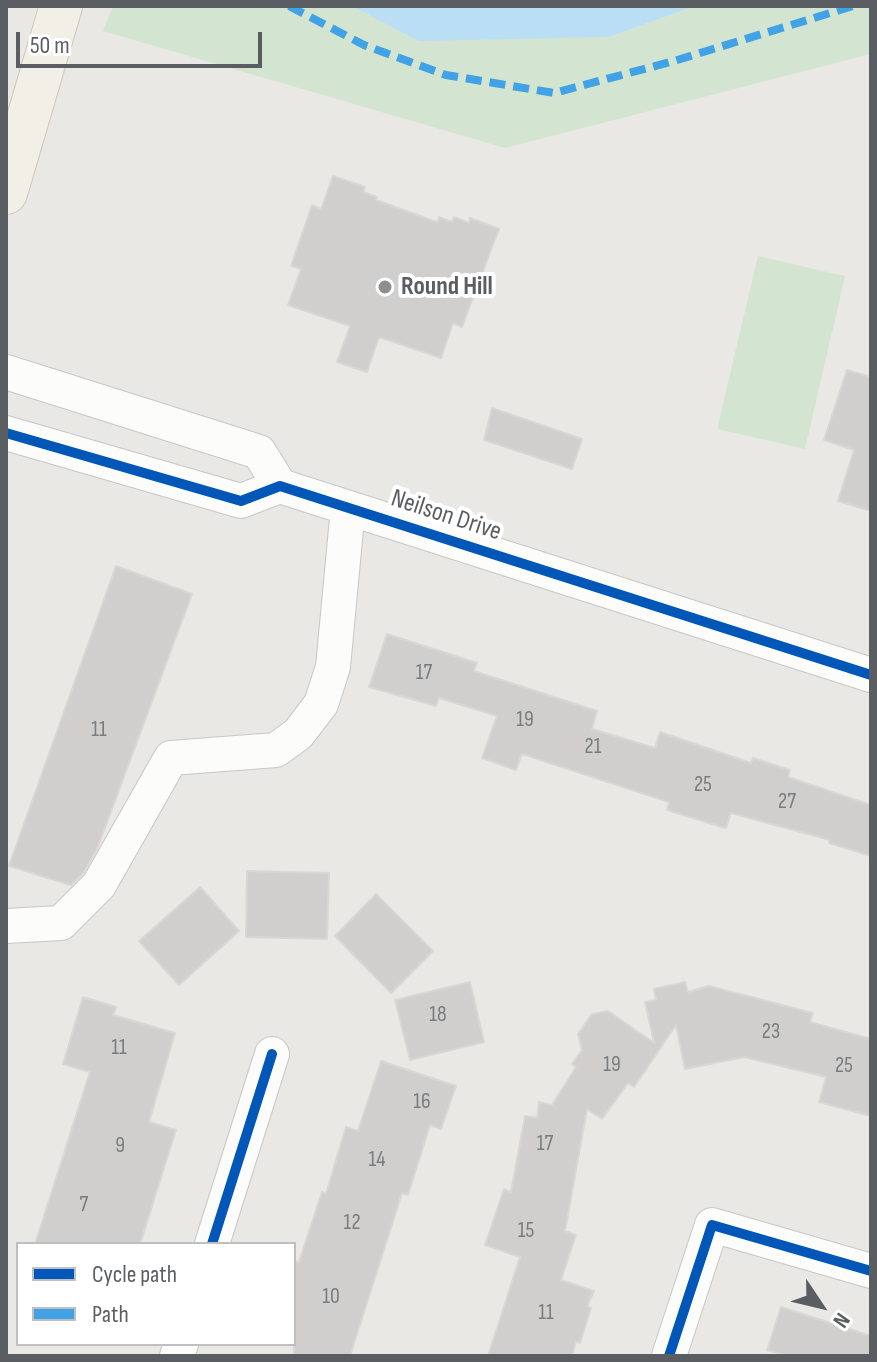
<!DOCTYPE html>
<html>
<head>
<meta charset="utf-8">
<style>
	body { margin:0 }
	#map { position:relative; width:877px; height:1362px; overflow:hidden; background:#eae8e4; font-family:"Sofia Sans Condensed",sans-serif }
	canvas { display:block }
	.frame { position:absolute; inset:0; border:8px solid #5a5e62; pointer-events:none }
	.legend { position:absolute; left:16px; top:1242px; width:280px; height:104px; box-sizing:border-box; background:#fff; border:2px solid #bdbfc0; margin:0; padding:10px 14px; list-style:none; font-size:24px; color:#5a5e62 }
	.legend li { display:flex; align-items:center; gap:16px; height:40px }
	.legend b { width:40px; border:2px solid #bdbfc0 }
	.north { position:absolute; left:781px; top:1266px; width:80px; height:80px; -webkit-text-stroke:6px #fff; paint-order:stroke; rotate:125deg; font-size:22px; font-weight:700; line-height:32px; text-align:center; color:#5a5e62 }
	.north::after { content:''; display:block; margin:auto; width:28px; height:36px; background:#5a5e62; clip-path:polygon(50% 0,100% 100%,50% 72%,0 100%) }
	.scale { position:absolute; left:16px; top:32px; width:246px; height:36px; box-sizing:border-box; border:4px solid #5a5e62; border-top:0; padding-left:10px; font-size:24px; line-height:28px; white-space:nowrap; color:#5a5e62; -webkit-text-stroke:6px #fff; paint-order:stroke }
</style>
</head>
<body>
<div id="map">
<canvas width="877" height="1362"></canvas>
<div class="frame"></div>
<ul class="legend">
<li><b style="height:10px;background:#0057b8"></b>Cycle path</li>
<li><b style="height:10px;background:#42a2e6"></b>Path</li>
</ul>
<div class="north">N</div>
<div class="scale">50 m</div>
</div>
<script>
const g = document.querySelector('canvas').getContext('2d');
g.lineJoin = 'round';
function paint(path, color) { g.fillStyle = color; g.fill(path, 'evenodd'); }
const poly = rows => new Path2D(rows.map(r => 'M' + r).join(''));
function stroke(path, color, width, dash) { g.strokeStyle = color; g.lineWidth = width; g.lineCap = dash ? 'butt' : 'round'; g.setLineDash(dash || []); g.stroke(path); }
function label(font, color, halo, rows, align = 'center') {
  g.font = font + ' "Sofia Sans Condensed",sans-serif'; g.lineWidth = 8; g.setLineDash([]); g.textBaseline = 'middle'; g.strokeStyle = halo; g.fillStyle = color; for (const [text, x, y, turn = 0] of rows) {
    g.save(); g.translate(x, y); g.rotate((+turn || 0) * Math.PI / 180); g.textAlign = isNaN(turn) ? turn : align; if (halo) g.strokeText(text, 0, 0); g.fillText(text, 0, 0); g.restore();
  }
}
paint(poly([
	[113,6,352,6,609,37,695,6,871,6,871,54,505,148,103,31],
	[758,256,845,276,805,449,717,429]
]), '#d3e5d0');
paint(poly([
	[352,6,695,6,609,37,419,41]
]), '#badef3');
const building = poly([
	[333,176,365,187,363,192,377,197,376,200,437,222,439,217,452,222,454,217,469,223,470,218,499,229,462,327,453,323,441,358,379,337,367,372,337,362,350,326,288,305,301,269,291,266,312,205,321,209,333,176],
	[847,370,871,377,871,511,838,501,854,450,824,440,847,370],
	[492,408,582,439,572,469,484,440,492,408],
	[116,566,192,594,97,849,83,873,71,885,9,866,116,566],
	[387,634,477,663,474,671,597,711,592,729,655,748,660,732,751,763,753,758,790,770,788,777,871,805,871,856,829,843,830,840,731,813,726,828,719,826,667,810,669,802,522,754,516,770,482,758,497,716,439,698,436,706,369,687,387,634],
	[247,871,329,873,327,939,246,937,247,871],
	[200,887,239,931,179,985,139,941,200,887],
	[376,894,433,951,391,993,335,936,376,894],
	[470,982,484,1042,410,1060,395,1000,470,982],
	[685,982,688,992,709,986,813,1013,810,1022,871,1039,871,1116,819,1102,826,1077,744,1057,685,1069,676,1025,634,1087,628,1083,602,1119,587,1109,565,1231,576,1235,561,1280,594,1291,587,1306,591,1308,580,1343,576,1341,572,1356,488,1356,520,1257,485,1245,504,1189,511,1192,525,1116,537,1118,539,1102,552,1105,576,1067,572,1064,582,1050,578,1034,592,1014,608,1011,654,1043,645,1002,656,1000,654,989,685,982],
	[83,997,116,1007,113,1015,175,1033,149,1122,176,1130,140,1244,35,1244,90,1072,63,1064,83,997],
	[381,1061,456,1086,441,1129,430,1125,408,1195,402,1193,350,1356,294,1356,294,1261,299,1262,322,1192,326,1194,346,1127,358,1131,381,1061],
	[781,1307,871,1336,871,1356,788,1356,767,1350,781,1307]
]);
paint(building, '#d1cfcd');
stroke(building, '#d9d7d4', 2);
const minor = poly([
	[6,372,259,452,280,486],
	[6,433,241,501,280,486,871,675],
	[6,926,61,923,99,885,171,758,276,750,298,734,321,704,333,667,348,508],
	[212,1244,272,1054],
	[177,1356,181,1344],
	[669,1356,712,1225,871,1271]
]);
const major = poly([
	[6,193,61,6]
]);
stroke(minor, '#c6c7c6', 36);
stroke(major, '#d0c6b4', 44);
stroke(minor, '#fcfcfb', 34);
stroke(major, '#f2efe7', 42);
stroke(poly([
	[289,6,364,45,446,75,554,93,674,61,853,6]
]), '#42a2e6', 8, [16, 8]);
stroke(poly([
	[6,433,241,501,280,486,871,675],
	[212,1244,272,1054],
	[669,1356,712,1225,871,1271]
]), '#0057b8', 10);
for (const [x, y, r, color] of [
	[385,287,8,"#8c8e90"]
]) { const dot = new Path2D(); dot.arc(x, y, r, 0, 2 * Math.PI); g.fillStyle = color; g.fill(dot); stroke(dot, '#fff', 3); }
label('22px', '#797c7e', null, [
	["17",424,673],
	["19",525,720],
	["11",99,730],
	["21",593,747],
	["25",703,785],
	["27",787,802],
	["18",438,1015],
	["23",771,1032],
	["11",119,1048],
	["19",612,1065],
	["25",844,1066],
	["16",422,1102],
	["17",545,1144],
	["9",120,1146],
	["14",377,1160],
	["7",84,1205],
	["12",352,1223],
	["15",526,1231],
	["10",331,1297],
	["11",546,1313]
]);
label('bold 26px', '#5a5e62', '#fff', [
	["Round Hill",401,287]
], 'left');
label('26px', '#5a5e62', '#fff', [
	["Neilson Drive",446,516,18]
]);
</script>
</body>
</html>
